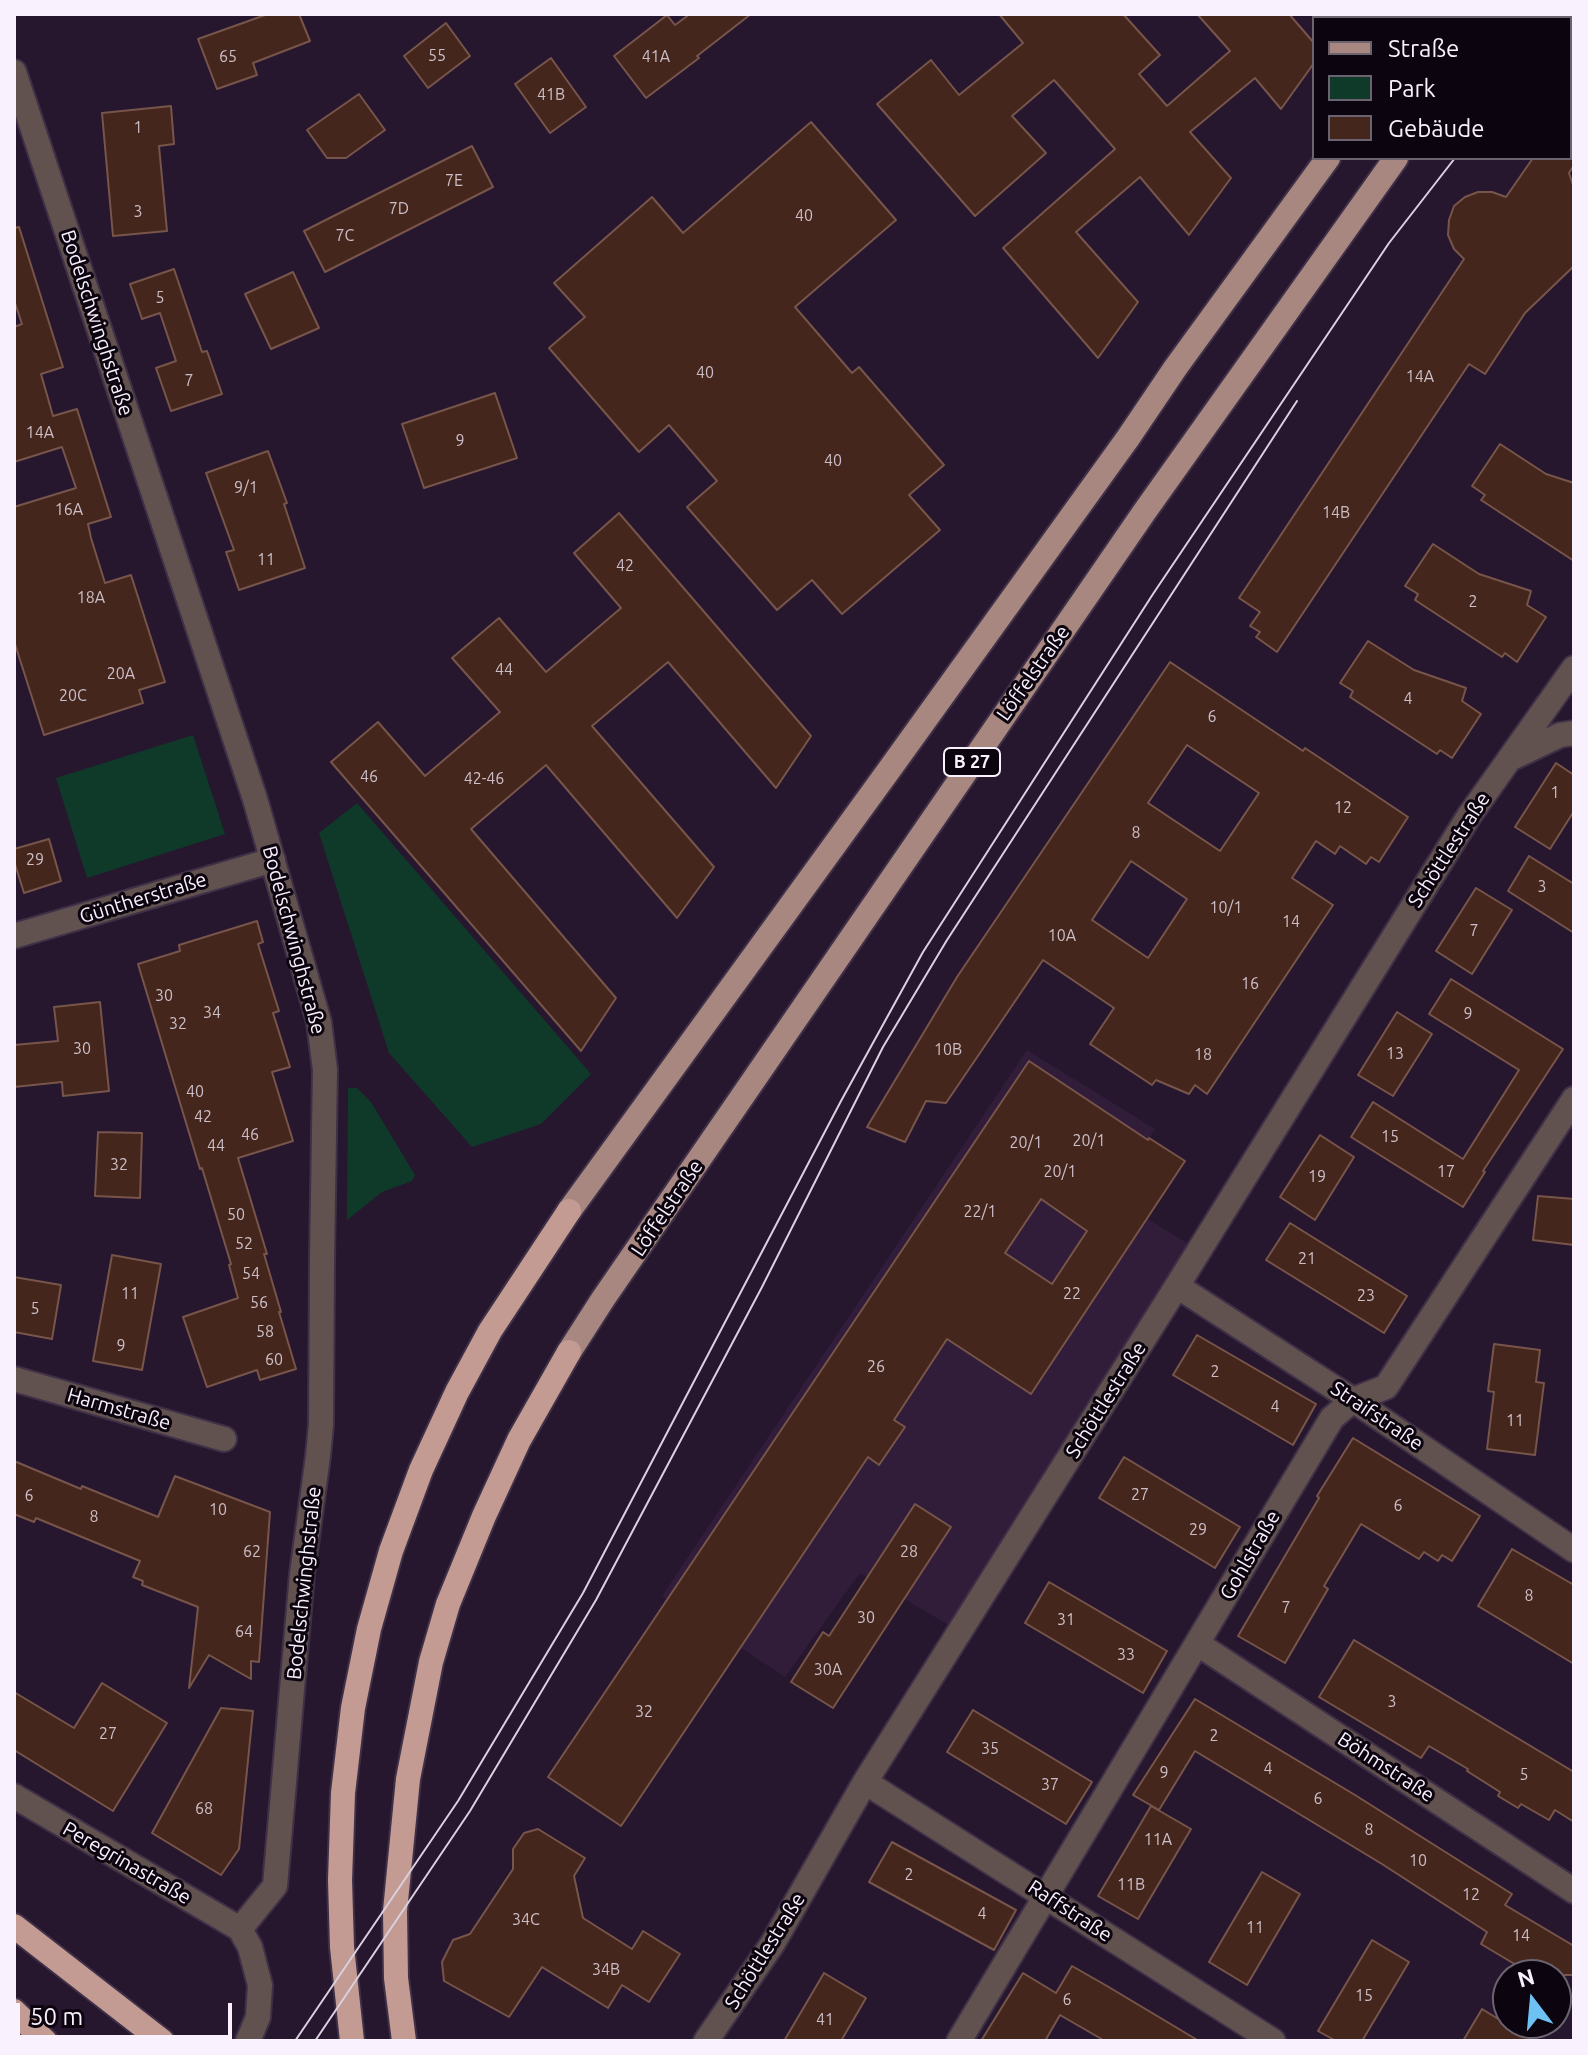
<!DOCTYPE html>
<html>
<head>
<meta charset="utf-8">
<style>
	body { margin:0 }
	#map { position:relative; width:1588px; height:2055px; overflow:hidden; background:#26162e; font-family:Ubuntu,sans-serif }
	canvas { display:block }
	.frame { position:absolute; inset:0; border:16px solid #faf1fe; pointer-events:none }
	.legend { position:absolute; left:1312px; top:16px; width:260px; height:144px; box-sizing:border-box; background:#0c050f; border:2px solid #6b636f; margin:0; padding:10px 14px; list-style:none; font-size:24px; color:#faf1fe }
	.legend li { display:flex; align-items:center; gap:16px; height:40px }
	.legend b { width:40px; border:2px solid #6b636f }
	.north { position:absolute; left:1492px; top:1959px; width:80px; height:80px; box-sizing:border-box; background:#0c050f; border:2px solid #6b636f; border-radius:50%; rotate:344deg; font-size:22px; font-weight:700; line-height:32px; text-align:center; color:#faf1fe }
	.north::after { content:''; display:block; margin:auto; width:28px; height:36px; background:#6dc2f3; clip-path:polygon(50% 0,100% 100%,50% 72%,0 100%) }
	.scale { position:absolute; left:16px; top:2003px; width:216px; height:36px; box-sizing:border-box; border:4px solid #faf1fe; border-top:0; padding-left:10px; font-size:24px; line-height:28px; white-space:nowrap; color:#faf1fe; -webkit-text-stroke:6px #0c050f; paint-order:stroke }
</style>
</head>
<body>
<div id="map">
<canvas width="1588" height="2055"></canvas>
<div class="frame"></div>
<ul class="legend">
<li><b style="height:10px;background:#a78780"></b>Straße</li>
<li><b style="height:22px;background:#0f3a29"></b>Park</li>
<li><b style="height:22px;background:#44261d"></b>Gebäude</li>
</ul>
<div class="north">N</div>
<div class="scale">50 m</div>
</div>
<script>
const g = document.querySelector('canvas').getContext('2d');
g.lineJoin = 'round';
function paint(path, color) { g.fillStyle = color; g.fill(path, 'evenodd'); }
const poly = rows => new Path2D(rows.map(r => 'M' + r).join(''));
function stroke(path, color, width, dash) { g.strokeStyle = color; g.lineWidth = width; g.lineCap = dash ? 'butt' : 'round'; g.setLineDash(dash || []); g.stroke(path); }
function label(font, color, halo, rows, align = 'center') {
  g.font = font + ' Ubuntu,sans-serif'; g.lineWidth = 6; g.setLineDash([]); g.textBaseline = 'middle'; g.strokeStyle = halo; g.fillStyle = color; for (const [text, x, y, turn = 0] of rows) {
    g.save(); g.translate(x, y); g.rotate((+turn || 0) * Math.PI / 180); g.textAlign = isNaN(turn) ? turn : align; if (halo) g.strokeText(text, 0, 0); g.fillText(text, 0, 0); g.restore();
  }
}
paint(poly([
	[1027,1050,1155,1129,1111,1196,1203,1253,964,1634,860,1573,785,1677,662,1596]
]), '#311d3a');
paint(poly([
	[193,735,225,834,87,878,56,778],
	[357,803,591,1074,541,1124,472,1147,389,1053,319,833],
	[348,1088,357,1088,371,1102,415,1175,412,1181,382,1192,347,1220]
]), '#0f3a29');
const building = poly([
	[268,14,299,14,310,41,253,63,257,75,217,89,198,39,268,14],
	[690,14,751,14,697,56,699,58,646,98,614,56,667,15,675,25,690,14],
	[999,14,1123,14,1160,55,1139,74,1167,106,1230,51,1197,14,1289,14,1314,43,1314,63,1281,109,1255,78,1190,132,1231,178,1189,235,1140,177,1076,232,1138,302,1098,358,1003,248,1115,149,1054,80,1012,116,1046,153,975,216,877,104,931,60,959,95,1023,43,999,14],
	[446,23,470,56,428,88,404,56,446,23],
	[551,58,586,107,550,133,515,84,551,58],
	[359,94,385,130,346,158,327,158,307,130,359,94],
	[171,106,174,144,159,146,167,231,113,236,102,113,171,106],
	[811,122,896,220,795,307,852,373,859,367,944,465,909,495,940,530,842,614,812,580,777,610,687,507,717,481,669,425,639,452,549,348,585,317,554,283,652,197,683,233,811,122],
	[472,146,493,187,325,272,304,231,472,146],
	[1533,158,1574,158,1574,165,1569,173,1574,188,1574,266,1525,313,1485,374,1469,364,1277,652,1256,637,1260,632,1250,626,1260,612,1239,598,1464,259,1454,249,1448,235,1449,220,1454,206,1465,197,1478,192,1492,192,1506,197,1533,158],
	[19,227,63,367,41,374,53,416,77,409,111,517,88,524,91,538,105,583,131,575,165,682,139,690,143,703,44,735,14,641,14,507,76,488,62,447,14,462,14,327,22,324,14,300,14,228,19,227],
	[174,269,202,352,207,351,222,394,171,411,156,368,176,361,160,313,142,319,130,284,174,269],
	[293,272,319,328,271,349,245,294,293,272],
	[495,393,517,458,424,488,402,424,495,393],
	[1500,444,1546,474,1574,483,1574,561,1481,500,1485,495,1472,486,1500,444],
	[268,451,287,503,284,504,305,568,239,590,226,552,234,550,206,473,268,451],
	[619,513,811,736,776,788,668,662,592,726,714,867,677,918,546,765,471,829,616,998,581,1051,331,762,378,722,425,776,500,712,452,658,499,618,546,672,621,608,574,553,619,513],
	[1433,544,1479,574,1531,591,1527,605,1546,617,1517,662,1505,653,1502,657,1415,600,1418,594,1405,586,1433,544],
	[1368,641,1414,670,1466,688,1462,701,1481,714,1452,758,1440,750,1437,754,1350,697,1353,691,1340,683,1368,641],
	[1170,662,1303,751,1305,748,1408,817,1379,862,1371,857,1366,864,1340,846,1335,854,1316,841,1292,878,1333,905,1207,1094,1195,1085,1189,1094,1156,1080,1152,1085,1090,1044,1114,1008,1043,960,946,1103,926,1101,905,1142,867,1127,957,977,1170,662],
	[1187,745,1259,793,1220,851,1148,803,1187,745],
	[1131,861,1187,899,1148,958,1092,920,1131,861],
	[1556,763,1574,775,1574,811,1550,849,1515,827,1556,763],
	[49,839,61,881,24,893,14,861,14,849,49,839],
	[1529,856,1574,884,1574,933,1508,891,1529,856],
	[1476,888,1512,910,1472,974,1436,951,1476,888],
	[257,921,263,942,258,944,279,1011,273,1013,290,1067,272,1072,293,1141,238,1158,267,1254,264,1254,281,1312,279,1312,296,1369,260,1380,257,1370,207,1387,183,1317,238,1298,229,1265,231,1264,202,1168,200,1169,138,964,180,951,179,945,257,921],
	[1451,979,1563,1049,1483,1171,1485,1172,1463,1207,1351,1137,1373,1102,1463,1159,1519,1070,1429,1014,1451,979],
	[100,1002,109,1091,63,1096,62,1082,14,1087,14,1045,58,1041,54,1007,100,1002],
	[1397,1012,1432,1034,1393,1096,1358,1075,1397,1012],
	[1029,1061,1148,1140,1149,1138,1185,1161,1031,1394,947,1339,894,1420,905,1427,879,1465,868,1457,621,1826,548,1777,1029,1061],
	[1041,1199,1087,1231,1052,1284,1005,1253,1041,1199],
	[98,1132,142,1133,140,1198,95,1196,98,1132],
	[1320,1135,1354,1157,1315,1220,1280,1197,1320,1135],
	[1538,1196,1574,1199,1574,1245,1533,1240,1538,1196],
	[1290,1223,1407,1296,1384,1333,1266,1260,1290,1223],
	[112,1255,161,1264,142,1370,93,1361,112,1255],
	[14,1277,61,1285,52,1339,14,1332,14,1277],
	[1197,1335,1316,1404,1293,1445,1173,1375,1197,1335],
	[1494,1344,1540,1350,1536,1382,1544,1383,1535,1455,1487,1449,1494,1392,1488,1391,1494,1344],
	[1353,1438,1480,1516,1452,1561,1442,1555,1438,1561,1424,1552,1419,1559,1361,1524,1324,1586,1328,1589,1285,1663,1238,1636,1319,1498,1317,1496,1353,1438],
	[1124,1457,1240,1527,1215,1568,1099,1498,1124,1457],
	[14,1461,81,1489,82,1486,158,1517,175,1476,270,1512,259,1662,251,1661,251,1679,209,1655,189,1688,198,1607,142,1585,143,1581,133,1577,140,1561,36,1518,34,1522,14,1514,14,1461],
	[915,1504,951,1527,833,1708,791,1682,823,1632,829,1636,915,1504],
	[1512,1549,1574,1585,1574,1664,1478,1606,1512,1549],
	[1049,1582,1167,1651,1143,1693,1025,1623,1049,1582],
	[1354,1640,1574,1772,1574,1822,1555,1810,1549,1820,1521,1804,1518,1808,1498,1796,1500,1792,1467,1771,1468,1769,1429,1746,1421,1758,1319,1697,1354,1640],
	[102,1683,167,1723,113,1811,14,1750,14,1692,74,1728,102,1683],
	[1195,1699,1355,1795,1512,1894,1505,1905,1574,1946,1574,1975,1533,1975,1481,1944,1487,1932,1382,1864,1195,1751,1159,1810,1133,1795,1195,1699],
	[221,1708,253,1711,239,1849,221,1875,152,1833,221,1708],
	[973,1710,1092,1782,1066,1824,947,1752,973,1710],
	[1151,1806,1191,1829,1138,1919,1098,1896,1151,1806],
	[538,1829,585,1858,574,1876,583,1918,632,1949,643,1931,680,1954,649,2002,622,1985,608,2008,542,1967,509,2017,444,1981,442,1962,453,1940,470,1934,513,1869,513,1849,524,1833,538,1829],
	[892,1842,1016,1910,994,1950,869,1882,892,1842],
	[1262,1872,1300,1894,1247,1985,1209,1962,1262,1872],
	[1372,1940,1409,1962,1362,2041,1336,2041,1318,2031,1372,1940],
	[1072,1966,1107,1986,1199,2041,1105,2041,1060,2015,1045,2041,981,2041,1023,1973,1056,1993,1072,1966],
	[824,1973,866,1998,841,2041,784,2041,824,1973],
	[1482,2009,1534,2041,1463,2041,1482,2009]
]);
paint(building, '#44261d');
stroke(building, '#77554a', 2);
const street = poly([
	[14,72,255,799,319,1022,325,1070,322,1260,321,1425,318,1456,302,1574,275,1886,240,1929],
	[1514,757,1560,735,1574,733],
	[14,936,273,860],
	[1177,1286,1353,1400,1574,1550],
	[14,1379,224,1439],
	[1198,1644,1574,1891],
	[865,1782,1273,2041],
	[14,1796,240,1929],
	[240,1929,250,1947,260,1985,258,2017,248,2041],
	[706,2041,773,1943,865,1782,1177,1286,1469,816,1574,668],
	[959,2041,1332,1418,1353,1400,1386,1387,1574,1099]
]);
const primary = poly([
	[1433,18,1436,14],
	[1508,18,1512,14],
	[569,1211,889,770,1128,438,1176,367,1328,158],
	[569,1352,603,1299,1145,511,1396,158]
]);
const highway = poly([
	[14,1926,162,2041],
	[14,2011,45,2041],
	[352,2041,342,1947,340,1880,343,1793,353,1708,369,1629,391,1551,421,1470,457,1392,490,1331,569,1211],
	[404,2041,396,1978,395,1911,408,1779,431,1662,448,1604,484,1516,519,1440,569,1352]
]);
stroke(street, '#3f3047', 28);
stroke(primary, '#3f3047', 28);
stroke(highway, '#3f3047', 28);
stroke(street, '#62524f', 24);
stroke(primary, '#a78780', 24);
stroke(highway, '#c39b93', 24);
stroke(poly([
	[295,2041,458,1801,583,1593,841,1101,923,952,1153,594,1389,243,1455,158],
	[315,2041,470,1811,596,1600,762,1287,883,1047,947,940,1297,401]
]), '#dad0df', 2);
label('16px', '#ccbec6', null, [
	["55",437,56],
	["65",228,57],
	["41A",656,57],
	["41B",551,95],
	["1",138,128],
	["7E",454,181],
	["7D",399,209],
	["3",138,212],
	["40",804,216],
	["7C",345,236],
	["5",160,298],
	["40",705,373],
	["14A",1420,377],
	["7",189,381],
	["14A",40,433],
	["9",460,441],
	["40",833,461],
	["9/1",246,488],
	["16A",69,510],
	["14B",1336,513],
	["11",266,560],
	["42",625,566],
	["18A",91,598],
	["2",1473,602],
	["44",504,670],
	["20A",121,674],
	["20C",73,696],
	["4",1408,699],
	["6",1212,717],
	["46",369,777],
	["42-46",484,779],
	["1",1555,793],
	["12",1343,808],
	["8",1136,833],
	["29",35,860],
	["3",1542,887],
	["10/1",1226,908],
	["14",1291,922],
	["7",1474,931],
	["10A",1062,936],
	["16",1250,984],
	["30",164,996],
	["34",212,1013],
	["9",1468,1014],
	["32",178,1024],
	["30",82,1049],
	["10B",948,1050],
	["13",1395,1054],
	["18",1203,1055],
	["40",195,1092],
	["42",203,1117],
	["46",250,1135],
	["15",1390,1137],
	["20/1",1089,1141],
	["20/1",1026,1143],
	["44",216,1146],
	["32",119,1165],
	["20/1",1060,1172],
	["17",1446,1172],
	["19",1317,1177],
	["22/1",980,1212],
	["50",236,1215],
	["52",244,1244],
	["21",1307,1259],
	["54",251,1274],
	["11",130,1294],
	["22",1072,1294],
	["23",1366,1296],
	["56",259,1303],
	["5",35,1309],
	["58",265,1332],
	["9",121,1346],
	["60",274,1360],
	["26",876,1367],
	["2",1215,1372],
	["4",1275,1407],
	["11",1515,1421],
	["27",1140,1495],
	["6",29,1496],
	["6",1398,1506],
	["10",218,1510],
	["8",94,1517],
	["29",1198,1530],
	["62",252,1552],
	["28",909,1552],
	["8",1529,1596],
	["7",1286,1608],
	["30",866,1618],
	["31",1066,1620],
	["64",244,1632],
	["33",1126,1655],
	["30A",828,1670],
	["3",1392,1702],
	["32",644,1712],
	["27",108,1734],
	["2",1214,1736],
	["35",990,1749],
	["4",1268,1769],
	["9",1164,1773],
	["5",1524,1775],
	["37",1050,1785],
	["6",1318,1799],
	["68",204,1809],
	["8",1369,1830],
	["11A",1158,1840],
	["10",1418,1861],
	["2",909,1875],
	["11B",1131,1885],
	["12",1471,1895],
	["4",982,1914],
	["34C",526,1920],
	["11",1255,1928],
	["14",1521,1936],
	["34B",606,1970],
	["15",1364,1996],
	["6",1067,2000],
	["41",825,2020]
]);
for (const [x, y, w] of [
	[972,762,56]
]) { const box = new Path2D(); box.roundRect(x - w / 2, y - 14, w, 28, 6); g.fillStyle = '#0c050f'; g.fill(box); stroke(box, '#faf1fe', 2); }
label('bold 18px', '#faf1fe', null, [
	["B 27",972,762]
]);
label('20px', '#faf1fe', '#0c050f', [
	["Bodelschwinghstraße",97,323,72],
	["Löffelstraße",1033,673,-55],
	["Schöttlestraße",1449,850,-57],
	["Güntherstraße",143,898,-17],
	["Bodelschwinghstraße",294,940,75],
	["Löffelstraße",667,1208,-56],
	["Schöttlestraße",1106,1400,-58],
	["Harmstraße",119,1409,16],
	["Straifstraße",1377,1416,34],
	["Gohlstraße",1250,1555,-60],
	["Bodelschwinghstraße",304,1583,-84],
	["Böhmstraße",1386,1767,33],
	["Peregrinastraße",127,1863,30],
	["Raffstraße",1070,1911,33],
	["Schöttlestraße",765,1951,-58]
]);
</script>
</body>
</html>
